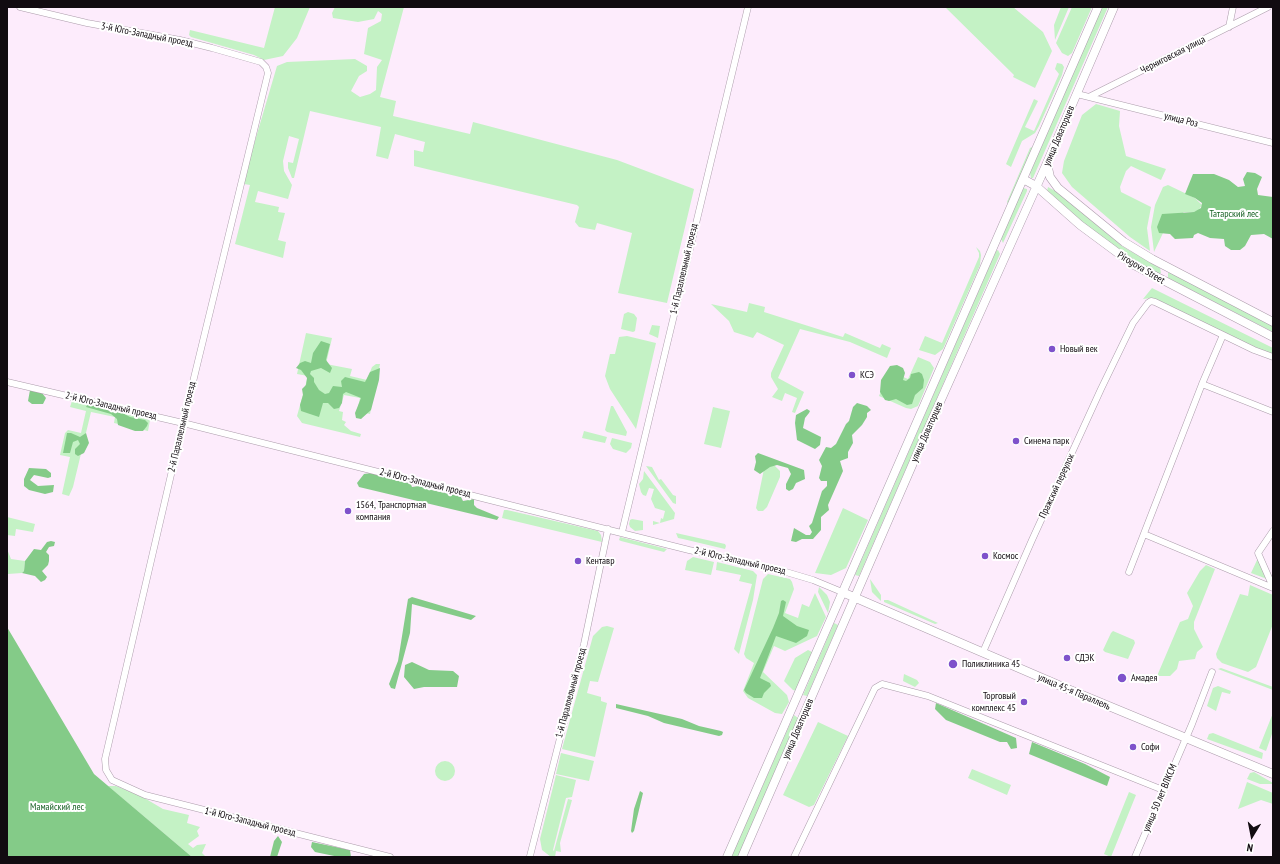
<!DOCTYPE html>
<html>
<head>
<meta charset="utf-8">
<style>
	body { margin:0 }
	#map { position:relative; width:1280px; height:864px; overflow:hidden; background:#fdecfc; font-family:"PT Sans Narrow",sans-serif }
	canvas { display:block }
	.frame { position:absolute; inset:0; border:8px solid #110b10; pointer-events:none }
	.north { position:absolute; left:1232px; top:816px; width:40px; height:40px; -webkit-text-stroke:3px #fff; paint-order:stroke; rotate:190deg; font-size:11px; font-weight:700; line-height:16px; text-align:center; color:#110b10 }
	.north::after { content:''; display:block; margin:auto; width:14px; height:18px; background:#110b10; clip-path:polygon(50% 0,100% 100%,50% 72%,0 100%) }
</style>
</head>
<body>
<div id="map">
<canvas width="1280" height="864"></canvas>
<div class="frame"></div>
<div class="north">N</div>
</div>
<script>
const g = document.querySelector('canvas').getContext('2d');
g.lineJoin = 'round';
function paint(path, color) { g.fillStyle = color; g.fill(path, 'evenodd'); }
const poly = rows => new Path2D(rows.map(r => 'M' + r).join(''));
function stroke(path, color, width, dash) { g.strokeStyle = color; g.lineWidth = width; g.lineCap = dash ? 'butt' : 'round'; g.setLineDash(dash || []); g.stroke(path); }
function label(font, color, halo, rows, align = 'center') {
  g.font = font + ' "PT Sans Narrow",sans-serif'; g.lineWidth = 4; g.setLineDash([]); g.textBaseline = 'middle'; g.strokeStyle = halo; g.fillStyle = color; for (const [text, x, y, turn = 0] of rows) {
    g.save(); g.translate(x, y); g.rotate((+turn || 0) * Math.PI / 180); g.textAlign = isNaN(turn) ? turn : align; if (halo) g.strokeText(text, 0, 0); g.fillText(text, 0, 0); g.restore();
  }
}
paint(poly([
	[275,7,310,7,297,38,283,56,264,60,254,55,191,37,189,35,190,30,264,48],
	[335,7,404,7,380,97,396,101,393,116,470,134,473,122,617,160,694,189,667,303,618,293,632,233,597,223,595,230,579,227,575,222,579,207,577,205,414,166,414,150,423,152,425,142,395,134,388,159,376,156,381,127,310,111,294,178,292,178,288,168,288,162,293,163,299,139,289,136,283,161,284,171,292,185,288,199,258,191,255,202,279,207,278,212,285,213,278,240,286,242,283,258,235,244,250,185,244,184,252,151,277,66,287,62,355,59,367,66,367,71,359,76,351,91,360,97,370,94,376,90,377,67,382,60,364,54,368,28,381,21,382,14,378,11,374,19,358,22,333,18,332,13],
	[945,7,1013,7,1043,32,1052,51,1035,88,1013,77,1014,75],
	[1061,7,1069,7,1055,40,1054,25],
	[1072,7,1092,7,1072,53,1068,56,1062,53,1056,43],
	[1102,7,1108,7,1033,178,1031,178,1030,173],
	[1057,63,1062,64,1064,67,1062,75,1039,126,1035,133,1022,141,1011,167,1006,164,1034,99,1038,101,1025,127,1034,131,1059,74,1055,69],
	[1096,104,1120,111,1119,126,1126,156,1166,169,1161,180,1131,166,1126,171,1120,187,1121,192,1151,207,1147,228,1150,251,1130,237,1072,187,1062,173,1064,161,1082,115],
	[1032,147,1033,148,1008,204,1007,202,1030,148],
	[1168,185,1195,198,1202,205,1198,211,1194,212,1184,212,1159,233,1163,233,1154,252,1151,227,1155,205,1163,187],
	[1048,187,1059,193,1122,246,1160,268,1161,273,1159,274,1133,261,1081,222,1047,191],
	[1023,188,1027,189,1027,191,1003,243,1001,239],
	[976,247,980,251,981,255,980,265,943,349,935,355,919,350,925,336,942,343,979,257,979,253],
	[998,250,1000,254,859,576,855,575,996,251],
	[1168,273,1171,273,1273,325,1273,332,1168,278],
	[1152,288,1273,348,1273,354,1253,347,1151,298,1143,299],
	[749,303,765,307,764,312,843,337,845,333,880,348,882,344,891,348,887,358,850,342,800,329,778,378,804,392,795,413,792,412,797,398,785,393,782,401,772,397,778,389,771,377,771,373,784,345,757,332,753,338,734,332,729,321,711,304,747,312],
	[628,312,634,314,637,318,635,331,633,332,621,329,624,314],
	[652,325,660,326,658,338,649,334],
	[306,333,332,338,326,364,352,369,350,376,367,380,372,367,376,364,380,364,370,414,357,411,360,398,344,395,339,411,343,412,342,420,346,422,344,425,351,431,361,434,360,437,302,423,297,416,308,376,297,374],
	[627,336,656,343,636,429,610,389,605,376,610,354,615,354,619,337],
	[918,357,930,362,934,368,918,406,911,409,906,408,879,396,889,371,908,379],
	[72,401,150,420,148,431,114,423,115,417,91,412,73,487,69,496,62,494,70,457,60,455,65,433,68,430,81,433,86,411,70,407],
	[611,406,613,406,627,432,626,436,607,432,605,430],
	[713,407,730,411,721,448,704,444],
	[584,431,607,437,605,443,582,438],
	[612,438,632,443,631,448,626,453,613,449,610,444],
	[773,464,780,471,780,477,767,507,763,511,758,511,756,508,764,469],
	[646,466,652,467,659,480,661,479,673,495,676,496,676,504,673,503],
	[644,471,675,513,674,519,653,525,653,521,660,523,661,518,663,519,665,511,655,508,651,499,654,489,649,488,646,496,643,495,641,492,639,484,643,479],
	[843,508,868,520,846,568,831,575,815,573],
	[504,510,507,510,598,531,601,535,602,542,502,518],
	[7,517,35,524,33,532,16,529,15,536,7,535],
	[632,519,643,521,643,530,635,531,630,527,629,524,630,520],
	[676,533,725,544,726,546,725,549,683,539,678,538],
	[620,537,624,538,667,549,664,552,621,541,619,540],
	[7,549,11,559,25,561,24,571,22,573,8,574],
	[693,557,714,562,711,575,685,570,687,561],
	[1258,558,1267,579,1251,573],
	[717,562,753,571,757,575,753,600,739,654,734,649,752,584,739,581,741,575,716,570],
	[1206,565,1215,569,1194,622,1194,629,1203,647,1197,652,1195,659,1179,661,1177,669,1170,676,1157,676,1180,622,1188,619,1193,606,1187,593,1200,571],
	[768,574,790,579,792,582,794,589,785,613,798,618,802,604,809,607,815,593,826,617,817,636,785,651,774,646,763,672,787,695,789,702,782,714,775,713,748,698,743,691,754,663,746,658,744,654,763,579],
	[870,579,881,595,881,601,872,592],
	[1250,585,1273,595,1273,624,1256,667,1248,672,1222,663,1217,658,1216,654,1240,594,1248,596],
	[819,587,827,595,830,602,828,613,818,592],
	[884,600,888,600,938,623,935,624,884,602],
	[834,623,838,625,807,696,803,695],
	[607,626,614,628,598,682,590,681,587,693,601,697,601,701,607,703,595,757,562,749,593,636,602,627],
	[1113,631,1134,640,1135,643,1128,659,1105,652,1103,650,1111,633],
	[808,650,812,652,796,691,793,690,784,681,795,658],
	[1221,668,1273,687,1273,690,1218,669],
	[904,674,917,680,919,683,915,687,903,681],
	[1218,686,1231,691,1230,694,1222,692,1216,711,1207,706,1213,688],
	[1273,713,1273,731,1266,751,1259,748],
	[794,715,798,718,738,857,731,857],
	[818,722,848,736,814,805,809,807,783,795],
	[1213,733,1263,753,1262,759,1207,739,1209,734],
	[561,753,594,761,589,781,556,774],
	'435 771a10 10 0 1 1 20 0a10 10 0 1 1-20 0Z',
	[972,769,1011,785,1007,795,968,778],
	[1254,772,1273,783,1273,784,1260,784,1247,779,1250,773],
	[556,775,576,780,572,797,566,798,553,850,554,851,568,799,572,800,560,843,561,852,556,851,555,857,551,857,542,850,540,839],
	[1247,782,1273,793,1273,804,1261,800,1238,809],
	[108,786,116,786,141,796,163,809,189,815,187,823,200,827,197,831,199,836,188,844,193,848,197,845,206,844,202,853,206,857,192,857],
	[1129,792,1136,795,1111,857,1104,854]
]), '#c4f2c5');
paint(poly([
	[1247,172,1255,173,1262,177,1257,189,1258,195,1273,197,1273,239,1264,234,1251,235,1245,246,1240,250,1231,250,1225,246,1224,239,1210,238,1198,233,1194,235,1193,238,1175,239,1170,234,1159,233,1157,227,1162,214,1194,212,1201,208,1202,203,1195,198,1185,194,1193,174,1214,174,1229,180,1238,187,1245,186,1243,179],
	[321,341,330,344,326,360,332,368,330,373,321,368,311,371,310,374,314,378,314,382,319,390,325,394,329,393,333,386,342,387,341,381,345,377,365,382,370,372,380,368,379,380,371,410,361,419,356,418,355,413,361,398,346,392,343,394,342,403,339,408,334,409,328,403,323,403,319,417,301,411,300,405,303,395,302,389,306,385,307,378,301,370,296,368,300,363,305,361,311,363,313,353],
	[897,365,903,368,905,373,903,380,906,381,910,378,911,374,919,372,922,374,924,380,923,388,915,395,912,404,907,405,896,399,889,401,885,400,880,392,881,380,890,366],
	[30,390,42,393,46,398,43,404,32,404,28,401],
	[88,403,115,409,130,417,145,420,148,423,147,426,143,431,135,431,118,425,117,419,111,414,86,407],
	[857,403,867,406,871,410,867,413,867,417,862,425,852,435,853,443,848,452,848,458,840,461,843,471,828,505,829,510,821,517,821,530,813,539,802,539,796,542,791,541,794,528,806,535,810,535,812,532,809,526,812,523,822,491,827,486,827,481,821,481,819,478,822,466,819,460,826,447,831,448,836,444,846,424,849,421,853,407],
	[807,409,810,411,809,413,805,418,803,428,821,437,820,445,815,449,797,440,795,423,796,415],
	[67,433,71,433,80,437,86,433,89,443,84,453,78,456,75,454,75,449,80,444,78,440,73,442,70,453,63,453],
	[758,453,804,470,805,479,796,483,793,489,789,491,786,489,786,484,791,474,788,468,777,465,770,467,760,474,754,470,756,462,755,456],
	[29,468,46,469,51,473,51,477,48,478,34,475,30,480,38,486,54,485,53,492,45,494,29,490,24,486,24,479],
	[371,473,410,482,412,487,419,486,427,489,454,495,461,497,463,501,474,499,474,505,477,508,499,517,497,520,359,487,357,483,364,474],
	[51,541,55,542,54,546,49,547,46,552,49,555,49,561,48,565,42,571,47,577,45,580,41,582,35,576,22,573,24,571,25,561,34,549,41,550,47,542],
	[412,597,476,616,471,620,412,604,410,633,395,689,391,688,389,684,398,661,408,599],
	[783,600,786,602,783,616,797,626,809,630,807,636,796,643,776,636,760,678,770,683,771,686,764,693,762,698,754,698,746,693,744,690,773,628,779,613,781,601],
	[7,627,94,774,192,857,7,857],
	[412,662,429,670,453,671,459,676,457,687,424,687,414,689,404,677,405,665],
	[936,703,1016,738,1017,748,1011,749,1007,742,1000,742,946,720,935,709],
	[616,704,682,719,699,726,721,731,723,732,722,735,719,736,664,723,648,716,616,708],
	[1032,742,1085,764,1110,777,1107,786,1029,754],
	[640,791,643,793,634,831,632,833,631,831,634,809],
	[278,836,282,842,277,857,270,857,274,841],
	[312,842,350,850,351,857,339,857,315,852,311,847]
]), '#84cb88');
const minor = poly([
	[20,7,87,23,180,40,212,48,261,62,266,67,268,73,183,423,105,759,106,770,112,780,145,795,390,857],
	[1229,27,1233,7],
	[1077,94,1089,97,1268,7],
	[1089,97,1273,143],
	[7,382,183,423,689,550,786,572,813,580,842,592],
	[1202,384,1273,412],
	[1273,531,1258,553,1273,587],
	[622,532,748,7],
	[1144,534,1273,588],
	[1129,572,1202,384,1223,335],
	[983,652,1032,540,1101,389,1133,323,1148,303,1151,301,1155,302,1254,350,1273,357],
	[530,856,584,644,608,529],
	[794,857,875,688,882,684,928,696,1163,790],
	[1135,857,1192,724,1212,672]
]);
const major = poly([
	[1047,163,1050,177,1058,188,1124,242,1152,259,1273,322],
	[1023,179,1036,186,1080,225,1134,265,1273,337],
	[842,592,1070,690,1273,774],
	[727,857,1098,7],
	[742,857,927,431,1047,163,1114,7]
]);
stroke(minor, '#ac9cab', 7);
stroke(major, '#ac9cab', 9);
stroke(minor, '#fff', 6);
stroke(major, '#fff', 8);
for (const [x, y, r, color] of [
	[1052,349,4,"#7e52cb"],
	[852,375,4,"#7e52cb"],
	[1016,441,4,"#7e52cb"],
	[348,511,4,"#7e52cb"],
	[985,556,4,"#7e52cb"],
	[578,561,4,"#7e52cb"],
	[1067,658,4,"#7e52cb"],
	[953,664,5,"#7e52cb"],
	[1122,678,5,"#7e52cb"],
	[1024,702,4,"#7e52cb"],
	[1133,747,4,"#7e52cb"]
]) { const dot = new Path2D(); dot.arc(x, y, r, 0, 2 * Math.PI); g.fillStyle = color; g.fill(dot); stroke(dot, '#fff', 1.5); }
label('10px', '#110b10', '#fff', [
	["3-й Юго-Западный проезд",147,35,11],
	["Черниговская улица",1173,55,-27],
	["улица Роз",1181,120,14],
	["улица Доваторцев",1059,136,-67],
	["Pirogova Street",1141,268,31],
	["1-й Параллельный проезд",684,269,-77],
	["2-й Юго-Западный проезд",111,406,13],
	["2-й Параллельный проезд",182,427,-77],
	["улица Доваторцев",927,432,-66],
	["2-й Юго-Западный проезд",425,483,14],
	["Пражский переулок",1057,486,-65],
	["2-й Юго-Западный проезд",740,561,13],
	["улица 45-я Параллель",1074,692,23],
	["1-й Параллельный проезд",571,693,-75],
	["улица Доваторцев",798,729,-67],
	["улица 50 лет ВЛКСМ",1160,798,-67],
	["1-й Юго-Западный проезд",250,822,14]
]);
label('10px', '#186225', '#fff', [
	["Татарский лес",1234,214],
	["Мамайский лес",57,807]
]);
label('10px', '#110b10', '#fff', [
	["Новый век",1060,349],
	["КСЭ",860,375],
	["Синема парк",1024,441],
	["1564, Транспортная",356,505],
	["компания",356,517],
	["Космос",993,556],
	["Кентавр",586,561],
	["СДЭК",1075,658],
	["Поликлиника 45",962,664],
	["Амадея",1131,678],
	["Торговый",1016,696,"right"],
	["комплекс 45",1016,708,"right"],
	["Софи",1141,747]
], 'left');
</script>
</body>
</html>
